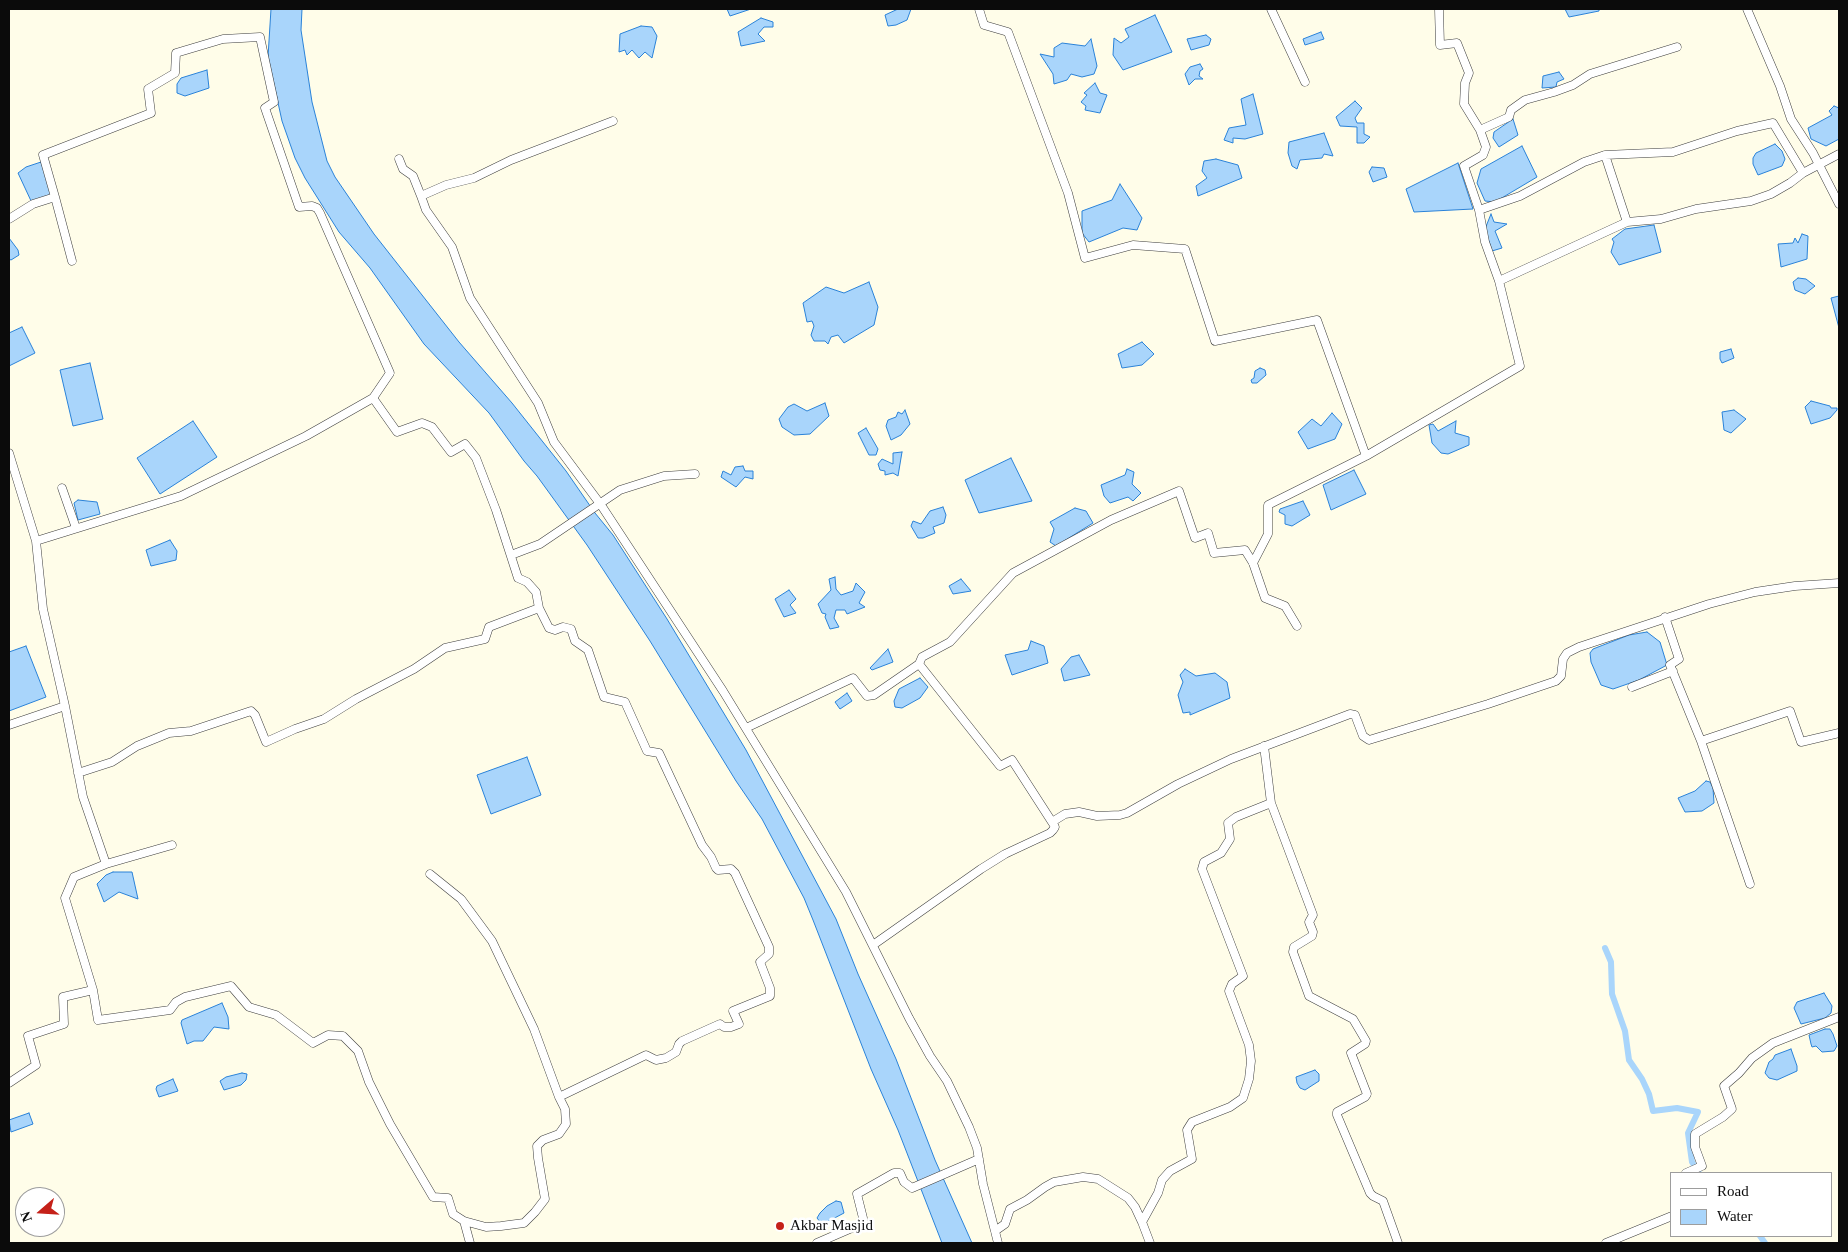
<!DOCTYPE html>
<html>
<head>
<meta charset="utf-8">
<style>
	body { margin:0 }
	#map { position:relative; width:1848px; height:1252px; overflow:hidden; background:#fffde9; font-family:"Times New Roman",serif }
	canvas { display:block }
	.frame { position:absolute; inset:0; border:10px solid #0b0b0b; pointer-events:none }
	.legend { position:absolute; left:1670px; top:1172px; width:162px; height:65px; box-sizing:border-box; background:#fff; border:1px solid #9d9d9d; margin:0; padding:6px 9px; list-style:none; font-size:15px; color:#0b0b0b }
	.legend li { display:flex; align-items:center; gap:10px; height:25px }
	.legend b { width:25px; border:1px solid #9d9d9d }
	.north { position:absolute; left:15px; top:1187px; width:50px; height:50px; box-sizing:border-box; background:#fff; border:1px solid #9d9d9d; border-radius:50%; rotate:251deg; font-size:14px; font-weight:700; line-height:20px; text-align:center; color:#0b0b0b }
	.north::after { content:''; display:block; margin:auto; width:18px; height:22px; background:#c52119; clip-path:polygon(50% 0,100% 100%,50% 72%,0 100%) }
</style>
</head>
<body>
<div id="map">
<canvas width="1848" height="1252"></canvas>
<div class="frame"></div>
<ul class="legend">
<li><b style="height:6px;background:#fff"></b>Road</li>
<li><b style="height:14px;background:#a9d5fb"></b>Water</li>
</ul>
<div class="north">N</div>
</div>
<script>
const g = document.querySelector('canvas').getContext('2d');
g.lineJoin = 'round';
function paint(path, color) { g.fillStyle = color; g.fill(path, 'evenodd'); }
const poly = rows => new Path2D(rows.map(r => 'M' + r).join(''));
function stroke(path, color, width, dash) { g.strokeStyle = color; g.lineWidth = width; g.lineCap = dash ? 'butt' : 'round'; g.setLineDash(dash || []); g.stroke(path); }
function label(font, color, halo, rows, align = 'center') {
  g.font = font + ' "Times New Roman",serif'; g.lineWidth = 5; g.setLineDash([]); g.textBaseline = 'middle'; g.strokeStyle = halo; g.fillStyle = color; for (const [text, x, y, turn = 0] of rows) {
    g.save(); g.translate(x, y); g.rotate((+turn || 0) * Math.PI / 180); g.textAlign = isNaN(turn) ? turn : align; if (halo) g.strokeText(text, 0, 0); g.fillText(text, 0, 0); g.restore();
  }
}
const water = poly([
	[271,9,302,9,301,30,312,102,327,161,335,177,374,234,459,342,512,403,566,471,595,513,613,535,667,619,746,750,836,919,858,974,896,1059,935,1160,972,1243,942,1243,898,1130,871,1069,813,920,804,898,762,819,736,781,650,641,587,545,537,476,524,461,489,413,424,344,370,268,339,232,305,178,295,158,282,121,268,57,271,9],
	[727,9,751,9,730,16,727,9],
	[898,9,911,9,907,20,896,25,888,26,885,15,898,9],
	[1565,9,1599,9,1599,11,1569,17,1565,9],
	[1155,15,1172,52,1123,70,1113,55,1114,38,1121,43,1129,37,1125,29,1155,15],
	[761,18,773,22,773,27,764,27,758,34,765,41,741,46,738,32,761,18],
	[641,26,652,27,657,36,652,58,645,52,639,58,632,50,627,55,625,50,619,52,620,34,641,26],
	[1321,32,1324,39,1305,45,1303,39,1321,32],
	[1206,35,1211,39,1209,45,1191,50,1187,39,1206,35],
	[1091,39,1097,66,1094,74,1082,77,1071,74,1067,80,1054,84,1053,74,1040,54,1054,57,1054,48,1062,43,1085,46,1091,39],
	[1200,64,1203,69,1200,71,1199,76,1203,79,1195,79,1189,85,1185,74,1190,67,1200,64],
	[207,70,209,88,185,96,177,93,177,84,181,78,207,70],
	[1559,72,1564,79,1557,82,1556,87,1542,88,1543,76,1559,72],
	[1095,83,1100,93,1107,95,1100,113,1085,110,1086,106,1081,102,1087,95,1084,93,1095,83],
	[1253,94,1263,134,1245,139,1233,138,1233,143,1224,140,1229,128,1246,125,1241,99,1253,94],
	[1355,101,1362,108,1355,118,1357,123,1364,123,1364,134,1370,137,1364,143,1357,143,1357,127,1340,126,1336,117,1355,101],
	[1834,106,1839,108,1839,139,1826,146,1811,139,1808,128,1832,115,1829,111,1834,106],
	[1513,119,1518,135,1499,147,1493,138,1494,132,1513,119],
	[1324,133,1333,156,1324,154,1322,158,1300,160,1297,169,1292,166,1288,153,1289,142,1324,133],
	[1775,144,1782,151,1785,159,1782,166,1758,175,1753,164,1753,158,1756,153,1775,144],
	[1522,146,1537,177,1495,202,1485,201,1477,183,1481,169,1522,146],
	[1216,159,1238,165,1242,178,1198,196,1196,186,1207,178,1202,171,1204,161,1216,159],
	[41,162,52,195,32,203,18,173,26,167,41,162],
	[1458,163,1473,209,1414,212,1406,189,1458,163],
	[1372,167,1384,168,1387,177,1373,182,1369,172,1372,167],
	[1120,184,1142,218,1137,230,1123,228,1089,242,1082,233,1082,211,1112,200,1120,184],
	[1491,214,1494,222,1507,224,1495,231,1502,248,1492,251,1485,229,1491,214],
	[1654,225,1661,252,1619,265,1611,252,1614,242,1612,239,1625,229,1654,225],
	[1802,234,1808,236,1807,259,1781,267,1778,244,1793,243,1795,238,1798,243,1802,234],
	[9,238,18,250,19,255,11,260,9,259,9,238],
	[1798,278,1806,279,1815,286,1805,294,1795,290,1793,282,1798,278],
	[869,282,878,307,874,325,844,343,838,335,831,337,828,344,825,341,814,341,811,335,814,326,812,321,807,322,803,303,826,287,844,293,869,282],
	[1839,296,1839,328,1831,298,1839,296],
	[22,327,35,353,9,366,9,333,22,327],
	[1142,342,1154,354,1142,365,1122,368,1118,354,1142,342],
	[1731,349,1734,358,1722,363,1720,359,1720,352,1731,349],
	[90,363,103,419,73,426,60,370,90,363],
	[1260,368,1265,370,1266,375,1257,383,1252,383,1251,380,1254,378,1255,371,1260,368],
	[1811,401,1830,406,1831,408,1837,408,1837,410,1830,418,1811,424,1805,407,1811,401],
	[825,403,829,416,810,434,794,435,782,427,779,419,788,407,794,404,807,411,825,403],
	[905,410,910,424,901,435,891,440,886,426,888,420,896,417,898,412,902,414,905,410],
	[1734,410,1746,419,1731,433,1724,430,1722,412,1734,410],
	[1332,413,1342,424,1335,439,1308,449,1298,432,1312,419,1321,426,1332,413],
	[193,421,217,457,160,494,137,458,193,421],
	[1456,421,1455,433,1469,437,1469,445,1448,454,1441,453,1432,443,1429,425,1433,424,1438,431,1456,421],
	[866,428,878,449,876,455,869,455,858,433,866,428],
	[902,452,898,476,893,473,885,475,885,471,880,470,878,464,882,459,893,464,893,453,902,452],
	[1011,458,1032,501,979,513,965,480,1011,458],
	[743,466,745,471,753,471,753,479,745,477,736,487,721,477,723,471,731,475,735,467,743,466],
	[1127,469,1134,472,1132,484,1141,493,1133,501,1128,497,1110,503,1104,496,1101,485,1125,475,1127,469],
	[1354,470,1366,494,1331,510,1323,485,1354,470],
	[78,500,97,502,100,514,78,520,74,503,78,500],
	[1303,501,1310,515,1292,526,1285,524,1285,515,1279,512,1280,509,1303,501],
	[943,507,946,515,944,523,933,527,935,533,923,538,918,538,911,526,913,521,921,524,930,511,943,507],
	[1075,508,1086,511,1093,523,1056,546,1050,542,1054,529,1050,522,1075,508],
	[170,540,177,551,176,560,151,566,146,550,170,540],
	[835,577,836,589,841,595,853,591,856,583,865,592,859,603,865,607,847,614,845,610,836,610,834,618,839,627,830,629,825,617,826,614,822,613,818,604,831,590,829,579,835,577],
	[961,579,971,591,953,594,949,586,961,579],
	[789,590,796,599,790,605,796,613,784,617,775,599,789,590],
	[1647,632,1660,642,1667,665,1639,680,1613,689,1601,685,1591,662,1590,653,1593,649,1629,635,1647,632],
	[1031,641,1044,646,1048,663,1012,675,1005,655,1028,650,1031,641],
	[26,646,46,697,9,711,9,652,26,646],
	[888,649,893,662,872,670,870,668,888,649],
	[1079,655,1090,675,1064,681,1061,669,1071,657,1079,655],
	[1185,669,1196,676,1215,673,1227,682,1230,698,1190,715,1190,712,1183,713,1178,695,1183,682,1180,675,1185,669],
	[920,678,928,687,920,698,902,708,895,707,894,701,899,689,920,678],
	[847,693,852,701,840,709,835,702,847,693],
	[527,757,541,795,491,814,477,775,527,757],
	[1706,781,1710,782,1713,788,1714,803,1702,811,1685,812,1678,798,1695,791,1706,781],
	[113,872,132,872,138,899,119,892,104,902,97,884,106,875,113,872],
	[1824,993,1832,1006,1831,1013,1825,1018,1801,1024,1794,1008,1797,1002,1824,993],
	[222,1003,228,1017,229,1029,214,1027,203,1041,194,1041,187,1044,181,1023,182,1020,222,1003],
	[1825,1029,1830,1029,1833,1034,1837,1046,1834,1051,1822,1052,1816,1046,1812,1047,1811,1044,1809,1035,1825,1029],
	[1791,1049,1797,1066,1797,1071,1777,1080,1769,1078,1765,1073,1769,1062,1773,1059,1775,1055,1791,1049],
	[1315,1070,1319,1074,1319,1081,1305,1090,1300,1088,1297,1083,1296,1077,1315,1070],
	[242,1073,247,1074,246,1080,241,1085,224,1090,220,1081,226,1077,242,1073],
	[173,1079,178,1091,159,1097,156,1089,157,1086,173,1079],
	[29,1113,33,1124,11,1132,9,1120,29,1113],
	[836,1201,841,1202,844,1213,825,1223,821,1223,817,1218,820,1213,827,1206,836,1201]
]);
paint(water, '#a9d5fb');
stroke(water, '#2a82d8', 1);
stroke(poly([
	[1605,948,1611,962,1612,994,1625,1031,1629,1060,1642,1079,1649,1094,1653,1111,1677,1108,1698,1112,1688,1133,1692,1162,1699,1173],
	[1760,1236,1765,1243]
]), '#a9d5fb', 6);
const minor = poly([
	[979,9,984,25,1008,32,1068,193,1085,258,1133,245,1185,249,1215,341,1317,320,1366,456],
	[1271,9,1305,82],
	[1439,9,1440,45,1457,43,1469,73,1465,83,1464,104,1480,130,1486,147,1483,155,1464,166,1479,210],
	[1747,9,1780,86,1791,119,1813,153,1839,204],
	[613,121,511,160,474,178,446,185,421,196,426,210,452,247,470,298,538,403,554,442,601,505,723,691,846,892,909,1018,930,1056,947,1081,969,1127,977,1148,983,1184,998,1243],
	[1480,130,1509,117,1511,110,1525,100,1554,92,1573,85,1590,74,1677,47],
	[1605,155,1673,152,1737,131,1773,123,1803,173],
	[399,159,403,169,413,176,421,196],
	[55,197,72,261],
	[9,219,33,204,55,197,43,155,151,113,148,89,175,73,176,53,223,39,260,37,274,102,265,108,299,207,312,206,317,208,320,213,390,373,373,398,397,432,422,423,432,427,451,452,465,444,476,458,496,510,518,578,527,582,536,592,539,608,549,628,555,630,563,627,571,629,575,641,588,650,604,697,625,702,647,751,659,753,702,845,711,857,716,868,718,870,731,869,735,873,769,947,769,954,760,962,770,988,770,996,733,1011,739,1024,731,1027,724,1027,720,1024,711,1028,682,1041,679,1044,676,1052,666,1058,656,1060,646,1055,559,1097,565,1109,566,1124,559,1134,543,1140,537,1146,538,1158,545,1199,535,1212,524,1223,501,1226,486,1227,464,1221,453,1214,448,1198,433,1197,390,1124,369,1082,358,1051,343,1036,328,1035,313,1043,276,1015,249,1007,231,986,185,997,176,1002,170,1010,98,1020,93,990,63,997,64,1024,28,1036,36,1065,9,1083],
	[1499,281,1485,242,1479,210,1520,196,1584,162,1605,155,1627,222],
	[9,453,36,541],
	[62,488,76,528],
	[511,555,540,544,620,490,664,476,695,474],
	[1253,563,1268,534,1268,505,1366,456,1520,366,1499,281,1627,222,1661,219,1696,209,1751,201,1771,194,1790,183,1803,173,1839,154],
	[1665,617,1679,659,1670,665,1701,741],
	[919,664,922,657,950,642,1013,573,1111,520,1179,491,1195,538,1208,533,1214,553,1245,550,1253,563,1265,598,1285,606,1297,626],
	[1632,687,1673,671],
	[9,725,65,706],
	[746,728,853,678,867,696,874,695,919,664,1000,766,1012,760,1052,822,1055,827,1053,830,1050,833,1005,854,981,869,873,945],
	[1264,746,1271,803,1313,915,1309,922,1313,932,1312,936,1294,947,1293,952,1309,996,1353,1019,1366,1041,1365,1044,1351,1053,1367,1094,1365,1097,1337,1112,1337,1115,1370,1193,1373,1196,1383,1201,1398,1243],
	[78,773,112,762,137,746,169,733,191,731,251,711,255,715,266,742,295,729,324,719,356,699,414,669,445,648,485,639,489,627,539,608],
	[1052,822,1065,814,1079,812,1097,816,1120,815,1127,813,1178,784,1231,759,1350,714,1355,715,1363,736,1369,740,1488,704,1556,681,1561,676,1563,659,1567,653,1579,647,1709,604,1755,592,1795,586,1839,583],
	[106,864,172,845],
	[430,874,461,899,492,941,534,1029,559,1097],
	[1750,884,1701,741,1790,711,1801,742,1839,733],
	[93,990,65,898,74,877,106,864,83,797,65,706,43,609,36,541,181,496,306,436,373,398],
	[1686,1173,1702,1166,1695,1147,1695,1134,1723,1117,1732,1109,1724,1086,1739,1073,1752,1058,1773,1043,1839,1017],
	[464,1221,470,1243],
	[1142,1222,1150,1243],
	[995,1231,1005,1224,1010,1209,1027,1200,1045,1187,1054,1182,1083,1177,1098,1179,1128,1198,1135,1207,1142,1222,1158,1193,1162,1180,1170,1171,1192,1159,1187,1130,1192,1122,1230,1107,1243,1098,1249,1079,1251,1061,1249,1045,1229,991,1232,984,1243,976,1202,869,1204,862,1221,853,1230,839,1228,823,1236,817,1271,803],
	[817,1243,861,1224,863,1222,863,1218,857,1194,894,1173,900,1173,904,1182,912,1188,979,1159],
	[1606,1243,1672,1216]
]);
stroke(minor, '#3e3e3e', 9);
stroke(minor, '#fff', 8);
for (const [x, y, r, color] of [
	[780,1226,5,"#c52119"]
]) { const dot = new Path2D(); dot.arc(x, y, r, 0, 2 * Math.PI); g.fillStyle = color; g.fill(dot); stroke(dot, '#fff', 2); }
label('15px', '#0b0b0b', '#fff', [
	["Akbar Masjid",790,1226]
], 'left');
</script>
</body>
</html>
